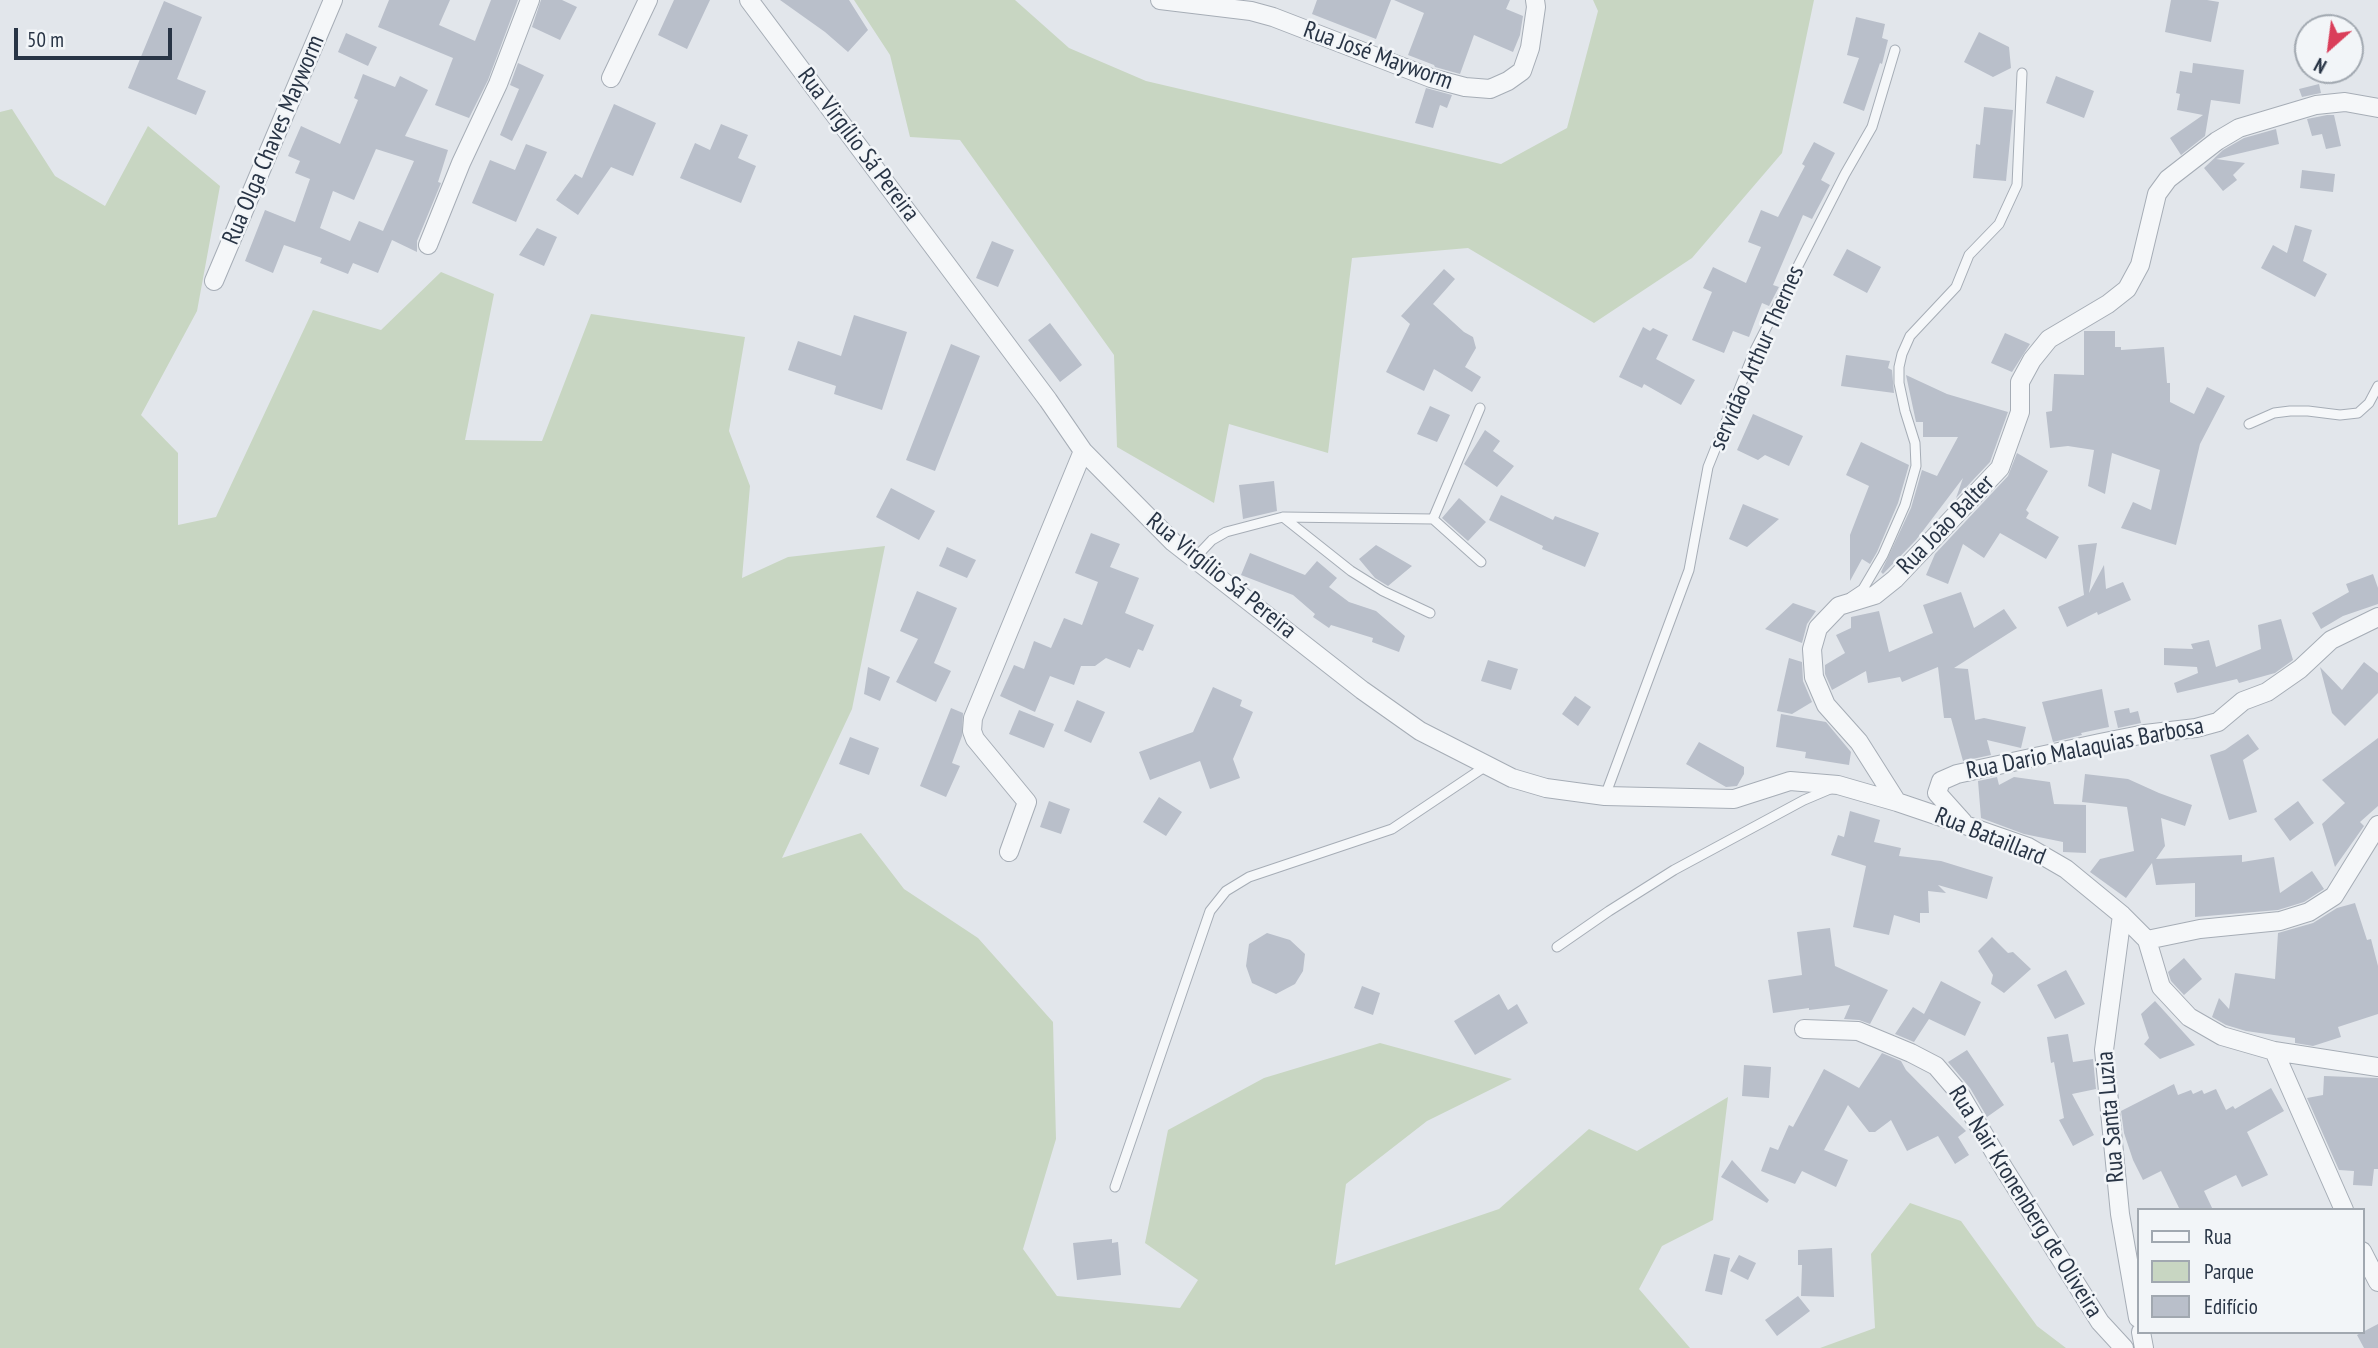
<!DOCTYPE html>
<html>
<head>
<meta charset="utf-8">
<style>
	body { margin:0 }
	#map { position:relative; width:2378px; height:1348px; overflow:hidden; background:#e2e6eb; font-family:"PT Sans Narrow",sans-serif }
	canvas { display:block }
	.legend { position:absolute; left:2137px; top:1208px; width:228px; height:126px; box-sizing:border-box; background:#f2f5f8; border:2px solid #a1a8b0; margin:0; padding:9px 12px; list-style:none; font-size:21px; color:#283445 }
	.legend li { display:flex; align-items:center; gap:14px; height:35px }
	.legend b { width:35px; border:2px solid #a1a8b0 }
	.north { position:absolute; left:2294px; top:14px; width:70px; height:70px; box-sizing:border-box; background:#f2f5f8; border:2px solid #a1a8b0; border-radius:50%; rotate:208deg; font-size:19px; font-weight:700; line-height:28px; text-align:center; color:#283445 }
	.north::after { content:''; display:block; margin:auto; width:24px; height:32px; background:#da3e5a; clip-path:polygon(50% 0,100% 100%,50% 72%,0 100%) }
	.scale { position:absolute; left:14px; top:28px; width:158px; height:32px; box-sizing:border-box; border:4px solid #283445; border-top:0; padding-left:9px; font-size:21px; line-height:24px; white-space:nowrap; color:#283445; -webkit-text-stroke:5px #f2f5f8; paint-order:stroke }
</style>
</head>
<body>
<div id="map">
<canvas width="2378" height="1348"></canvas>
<ul class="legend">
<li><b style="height:9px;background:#f5f7f9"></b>Rua</li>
<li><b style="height:19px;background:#c8d6c2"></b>Parque</li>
<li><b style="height:19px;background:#b9bfca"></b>Edifício</li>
</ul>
<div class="north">N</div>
<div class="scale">50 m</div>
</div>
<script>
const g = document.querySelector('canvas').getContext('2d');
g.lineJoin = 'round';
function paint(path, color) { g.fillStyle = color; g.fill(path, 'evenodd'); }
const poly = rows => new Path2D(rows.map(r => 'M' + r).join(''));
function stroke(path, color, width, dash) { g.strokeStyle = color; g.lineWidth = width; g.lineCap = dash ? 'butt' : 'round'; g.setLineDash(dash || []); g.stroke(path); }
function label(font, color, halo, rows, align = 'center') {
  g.font = font + ' "PT Sans Narrow",sans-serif'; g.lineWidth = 5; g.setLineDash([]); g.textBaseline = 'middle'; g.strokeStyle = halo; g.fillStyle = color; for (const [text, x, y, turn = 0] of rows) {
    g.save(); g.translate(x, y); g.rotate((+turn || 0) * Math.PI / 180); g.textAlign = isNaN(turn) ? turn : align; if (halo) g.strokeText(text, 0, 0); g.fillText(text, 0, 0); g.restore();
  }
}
paint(poly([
	[854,0,1015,0,1069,48,1146,81,1501,164,1567,128,1598,11,1593,0,1814,0,1782,153,1692,258,1594,323,1468,248,1352,258,1328,453,1229,424,1214,503,1117,447,1114,355,960,140,910,137,890,55],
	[12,109,55,176,105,206,148,126,220,186,197,311,141,415,178,453,178,525,216,517,313,310,381,330,441,272,494,294,465,440,542,441,591,314,745,337,729,431,750,486,742,578,788,557,885,546,852,709,782,858,861,833,904,889,978,938,1053,1022,1056,1139,1023,1249,1057,1296,1180,1308,1198,1280,1145,1243,1168,1130,1264,1078,1380,1043,1512,1079,1427,1121,1346,1184,1335,1265,1499,1209,1589,1129,1637,1151,1728,1097,1713,1220,1662,1246,1639,1289,1690,1348,0,1348,0,112],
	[1910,1203,1961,1221,2037,1326,2066,1348,1820,1348,1875,1328,1871,1254]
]), '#c8d6c2');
paint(poly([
	[389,0,450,0,439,25,475,41,491,0,518,0,488,80,469,118,435,105,453,58,378,27],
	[541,0,562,0,577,7,560,40,532,27],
	[674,0,710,0,687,49,658,35],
	[780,0,849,0,868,30,848,52,825,32],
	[1317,0,1391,0,1376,39,1312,14],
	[1394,0,1510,0,1506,9,1523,16,1520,35,1513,52,1474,35,1460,74,1435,67,1434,65,1408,55,1424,13],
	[2171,0,2207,0,2219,2,2211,42,2165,32],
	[164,1,202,17,177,79,206,91,196,115,128,88],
	[1856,17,1885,24,1882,38,1888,40,1882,64,1880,63,1864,111,1843,103,1859,58,1847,55],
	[1979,32,2009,47,2011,68,1993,77,1964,62],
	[346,33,377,47,368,66,338,52],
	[518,63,544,75,512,141,500,135,519,89,510,85],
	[2193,63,2244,70,2240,104,2211,100,2205,136,2181,155,2170,138,2203,115,2177,110,2180,94,2176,93,2180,71,2192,73],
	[363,74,395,87,400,76,428,90,405,136,448,150,438,182,441,183,417,241,417,252,392,240,378,273,353,263,348,274,320,263,322,258,284,245,273,273,245,261,265,210,295,222,310,179,295,173,300,161,288,156,301,126,340,144,358,100,354,98],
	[376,149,414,161,383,231,359,221,350,241,320,228,333,191,354,200],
	[2056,76,2094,91,2084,118,2046,103],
	[2319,84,2321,93,2302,97,2299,89],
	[1426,88,1452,95,1447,108,1440,105,1433,128,1415,123],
	[614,104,656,123,633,176,611,167,578,215,556,200,575,174,582,178],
	[1984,107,2013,110,2006,181,1973,178,1976,144,1980,145],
	[2327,115,2334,115,2341,146,2326,149,2322,134,2312,136,2307,119],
	[721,124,748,135,738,158,756,166,741,203,680,178,695,143,710,150],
	[2276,129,2279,144,2216,159,2245,163,2233,175,2237,180,2223,191,2204,168,2223,150,2244,138],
	[1814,142,1835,153,1821,180,1830,185,1812,219,1803,215,1773,285,1779,287,1769,306,1762,303,1749,337,1733,331,1724,353,1692,340,1712,292,1703,288,1713,267,1746,283,1761,247,1748,242,1761,210,1778,217,1805,166,1802,164],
	[526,144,547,152,516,222,472,203,490,160,515,170],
	[2302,170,2335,174,2333,192,2300,188],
	[2295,225,2312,230,2303,261,2327,274,2315,297,2261,268,2273,245,2287,253],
	[537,228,557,237,544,266,519,255],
	[992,241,1014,250,998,287,976,278],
	[1847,249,1881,267,1867,293,1833,275],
	[1444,269,1455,279,1433,304,1464,332,1473,337,1476,348,1465,367,1481,377,1472,392,1434,369,1424,391,1386,372,1410,324,1401,316],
	[854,315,907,332,882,410,834,394,836,386,788,370,798,341,841,356],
	[1050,323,1082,365,1060,382,1028,340],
	[1643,327,1650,331,1653,328,1668,335,1656,359,1695,380,1681,405,1644,384,1642,388,1619,377],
	[2084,331,2115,331,2115,347,2121,347,2121,350,2164,347,2167,383,2170,383,2170,402,2194,414,2207,387,2225,396,2200,444,2176,545,2121,528,2133,502,2151,510,2160,470,2112,453,2105,494,2088,486,2094,450,2068,446,2050,448,2046,412,2052,411,2054,374,2084,375],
	[2005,333,2030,344,2012,372,1991,363],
	[951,344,980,356,935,471,906,460],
	[1846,355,1890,361,1888,368,1892,370,1894,393,1841,386],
	[1906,375,1947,394,2008,412,1990,462,1956,498,1963,478,1916,540,1883,574,1881,572,1911,508,1922,470,1937,476,1958,437,1923,437,1923,422,1916,422],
	[1430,406,1450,415,1437,442,1417,434],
	[1753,414,1803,436,1789,466,1765,455,1758,460,1737,450],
	[1485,430,1500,441,1493,451,1514,466,1497,487,1464,464],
	[1861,442,1909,465,1898,503,1877,552,1870,564,1862,559,1850,581,1850,535,1869,486,1846,475],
	[2017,453,2048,471,2026,510,2029,513,2026,518,2059,537,2046,559,2000,533,1984,558,1963,544,1948,584,1926,575,1935,554,2008,476],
	[1274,481,1277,511,1243,519,1239,485],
	[891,488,935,511,919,540,876,517],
	[1501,495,1553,520,1555,516,1599,533,1585,567,1542,549,1543,546,1489,520],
	[1459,498,1486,522,1468,541,1442,518],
	[1743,504,1779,519,1747,547,1729,539],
	[1091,533,1120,544,1110,567,1139,578,1125,613,1154,625,1143,651,1138,649,1130,668,1106,658,1095,666,1081,666,1074,685,1050,676,1035,712,1000,696,1014,665,1024,669,1034,641,1051,648,1064,618,1082,625,1098,582,1075,573],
	[2097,543,2089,593,2104,565,2106,589,2123,582,2131,600,2098,615,2097,612,2067,627,2058,607,2084,595,2078,545],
	[1376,545,1412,566,1388,586,1375,578,1359,559],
	[947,547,976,560,967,578,939,566],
	[1250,553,1305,575,1317,561,1337,578,1329,587,1349,602,1376,611,1405,636,1399,652,1372,642,1373,638,1331,625,1329,628,1313,617,1315,614,1293,595,1241,575],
	[2373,574,2378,588,2378,604,2343,616,2321,629,2312,613,2349,592,2346,584],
	[917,591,957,608,934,663,951,671,936,702,896,682,918,639,900,631],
	[1961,592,1974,628,2004,609,2017,628,1954,668,1968,669,1975,720,1984,718,2026,727,2021,748,1987,740,1991,755,1963,761,1951,718,1944,718,1938,667,1902,682,1900,677,1868,683,1866,671,1832,690,1825,674,1825,665,1845,653,1836,635,1851,628,1851,617,1879,611,1889,652,1933,633,1923,605],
	[1793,603,1816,611,1807,624,1802,643,1765,629],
	[2281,619,2293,660,2275,673,2239,683,2237,679,2177,693,2174,683,2198,673,2197,667,2164,665,2164,648,2193,649,2191,644,2209,640,2216,667,2261,649,2258,625],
	[1789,658,1802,662,1803,681,1812,702,1792,714,1777,711],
	[1488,660,1518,669,1511,690,1481,681],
	[2364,662,2378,673,2378,693,2345,726,2332,713,2320,667,2342,690],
	[868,667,890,677,880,701,864,694],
	[1213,687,1242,700,1240,706,1253,712,1233,759,1240,778,1210,789,1200,761,1150,780,1139,752,1193,732],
	[2102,689,2109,727,2081,733,2082,735,2053,742,2042,702],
	[1575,696,1591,707,1578,726,1562,714],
	[1077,700,1105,712,1091,743,1064,731],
	[951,708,963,713,962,736,952,763,960,766,946,797,920,786],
	[2129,708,2130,713,2138,711,2141,723,2118,728,2114,711],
	[1019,710,1054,724,1044,748,1009,734],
	[1781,714,1826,722,1851,752,1849,765,1805,758,1806,752,1776,747],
	[2248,734,2259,749,2243,760,2257,812,2229,820,2210,755,2225,750],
	[850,737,879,748,869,775,839,764],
	[2378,738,2378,806,2360,822,2364,826,2335,867,2322,824,2345,803,2322,780],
	[1699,742,1744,767,1744,774,1737,786,1726,787,1686,764],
	[2085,774,2128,779,2159,793,2192,805,2185,826,2161,818,2165,846,2156,859,2242,855,2242,862,2274,857,2280,893,2312,871,2324,889,2304,902,2278,910,2195,917,2195,883,2156,885,2152,863,2126,898,2090,872,2100,859,2134,851,2127,807,2082,802],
	[1997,777,1999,785,2014,777,2050,782,2054,804,2086,805,2086,853,2063,852,2063,842,2024,834,1981,818,1978,781],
	[1159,797,1182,812,1166,836,1143,822],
	[1049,801,1070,809,1061,834,1040,827],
	[2298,801,2314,823,2290,841,2274,819],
	[1850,811,1880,820,1874,842,1901,848,1899,856,1941,861,1993,877,1987,899,1938,885,1946,893,1928,891,1929,913,1920,913,1920,923,1894,915,1889,935,1853,927,1866,866,1831,855,1838,835,1844,837],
	[2355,903,2367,940,2371,939,2378,966,2378,1014,2338,1027,2341,1037,2313,1046,2295,1043,2295,1038,2246,1031,2226,1025,2212,1017,2219,998,2229,1009,2235,973,2275,979,2278,933,2313,923,2337,908],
	[1830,928,1835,966,1888,990,1870,1024,1859,1020,1844,1019,1850,1005,1809,1010,1809,1008,1773,1013,1768,980,1802,975,1797,932],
	[1267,933,1290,940,1305,954,1303,971,1295,984,1276,994,1252,983,1246,966,1249,944],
	[1992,937,2008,953,2013,952,2031,969,2004,993,1991,984,1993,975,1978,951],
	[2184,958,2202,979,2184,995,2171,981,2168,972],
	[2066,970,2085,1004,2055,1019,2037,985],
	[1941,981,1981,1002,1965,1036,1929,1019,1914,1042,1895,1034,1913,1007,1924,1014],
	[1362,986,1380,993,1373,1015,1354,1008],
	[1499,994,1508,1010,1517,1004,1528,1023,1475,1055,1454,1021],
	[2155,1001,2195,1045,2160,1059,2144,1044,2149,1038,2141,1014],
	[2068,1034,2073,1062,2093,1059,2096,1089,2072,1094,2094,1135,2073,1146,2059,1120,2064,1118,2054,1062,2051,1063,2047,1037],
	[1967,1050,2004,1105,1987,1117,1970,1088,1948,1062],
	[1882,1053,1901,1061,1906,1070,1966,1131,1958,1137,1969,1155,1955,1164,1938,1136,1907,1151,1891,1120,1875,1132,1869,1132,1848,1105,1824,1150,1848,1160,1836,1187,1802,1171,1795,1184,1761,1171,1770,1147,1778,1150,1789,1125,1793,1127,1824,1069,1859,1088],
	[1744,1065,1771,1067,1769,1098,1742,1096],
	[2324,1076,2378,1078,2378,1169,2374,1169,2372,1186,2353,1185,2354,1171,2339,1170,2307,1098,2323,1095],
	[2174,1084,2178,1095,2191,1090,2193,1094,2202,1090,2204,1094,2216,1089,2226,1110,2233,1106,2235,1109,2271,1088,2284,1111,2247,1132,2268,1175,2242,1187,2236,1175,2204,1191,2213,1210,2180,1210,2161,1171,2143,1180,2133,1160,2124,1133,2121,1111],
	[1732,1160,1769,1200,1767,1203,1721,1177],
	[1112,1239,1112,1243,1118,1242,1121,1275,1077,1280,1073,1243],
	[1832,1248,1834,1297,1801,1296,1802,1265,1798,1265,1798,1250],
	[1714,1254,1730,1258,1722,1295,1705,1291],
	[1739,1255,1756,1263,1748,1280,1730,1271],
	[1798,1296,1810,1311,1777,1336,1765,1320],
	[2378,1324,2378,1348,2364,1348,2357,1335]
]), '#b9bfca');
const lane = poly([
	[2249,424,2274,413,2290,411,2308,411,2340,415,2358,413,2369,403,2378,386],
	[1283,517,1351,571,1383,591,1430,613],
	[1433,519,1480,408],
	[1194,559,1212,540,1226,532,1283,517,1433,519,1481,562],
	[1851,597,1863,589,1883,555,1905,505,1916,466,1915,443,1905,411,1899,383,1899,367,1902,354,1910,336,1956,287,1969,255,1999,224,2017,185,2022,73],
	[1605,796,1689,570,1708,467,1754,352,1845,174,1872,127,1895,50],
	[1557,947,1609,911,1674,870,1804,800,1830,789],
	[1115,1187,1210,911,1226,891,1249,877,1392,829,1486,766]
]);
const street = poly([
	[749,0,1048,400,1083,451,1173,542,1362,690,1420,731,1512,778,1546,788,1605,796,1734,799,1790,781,1838,785,1897,802,1965,825,2028,847,2066,869,2122,915,2147,940,2161,987,2189,1017,2222,1036,2274,1051,2378,1067],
	[1160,0,1251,11,1273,17,1431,78,1465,87,1490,89,1508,81,1522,71,1530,48,1536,7,1535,0],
	[611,78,648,0],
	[428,245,461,163,498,84,530,0],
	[214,281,333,0],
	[1897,802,1859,742,1826,705,1814,677,1812,649,1818,628,1839,606,1875,595,1895,579,2000,468,2020,412,2020,382,2032,360,2049,339,2108,304,2127,289,2140,265,2157,194,2168,179,2217,141,2239,128,2316,105,2345,102,2378,108],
	[1963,822,1937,793,1941,781,1957,774,2100,743,2145,734,2196,728,2218,722,2243,701,2267,692,2300,669,2331,640,2378,617],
	[1009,852,1027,802,975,739,972,731,973,718,1083,451],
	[2122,915,2104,1050,2120,1214,2138,1318],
	[2147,940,2200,929,2280,921,2309,912,2334,896,2378,825],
	[1804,1029,1858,1031,1911,1053,1936,1066,1960,1094,2003,1167,2100,1322,2124,1348],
	[2274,1051,2344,1210],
	[2362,1251,2378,1282],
	[2141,1332,2144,1348]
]);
stroke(lane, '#a6adb6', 11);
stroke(street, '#a6adb6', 20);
stroke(lane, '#f5f7f9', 9);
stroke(street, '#f5f7f9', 18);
label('24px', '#283445', '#f2f5f8', [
	["Rua José Mayworm",1378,56,20],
	["Rua Olga Chaves Mayworm",274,140,-67],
	["Rua Virgílio Sá Pereira",858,145,53],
	["servidão Arthur Thernes",1757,358,-66],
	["Rua João Balter",1946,525,-46],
	["Rua Virgílio Sá Pereira",1221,576,39],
	["Rua Dario Malaquias Barbosa",2085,749,-11],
	["Rua Bataillard",1990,837,22],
	["Rua Santa Luzia",2111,1117,-95],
	["Rua Nair Kronenberg de Oliveira",2025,1202,58]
]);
</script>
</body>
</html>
